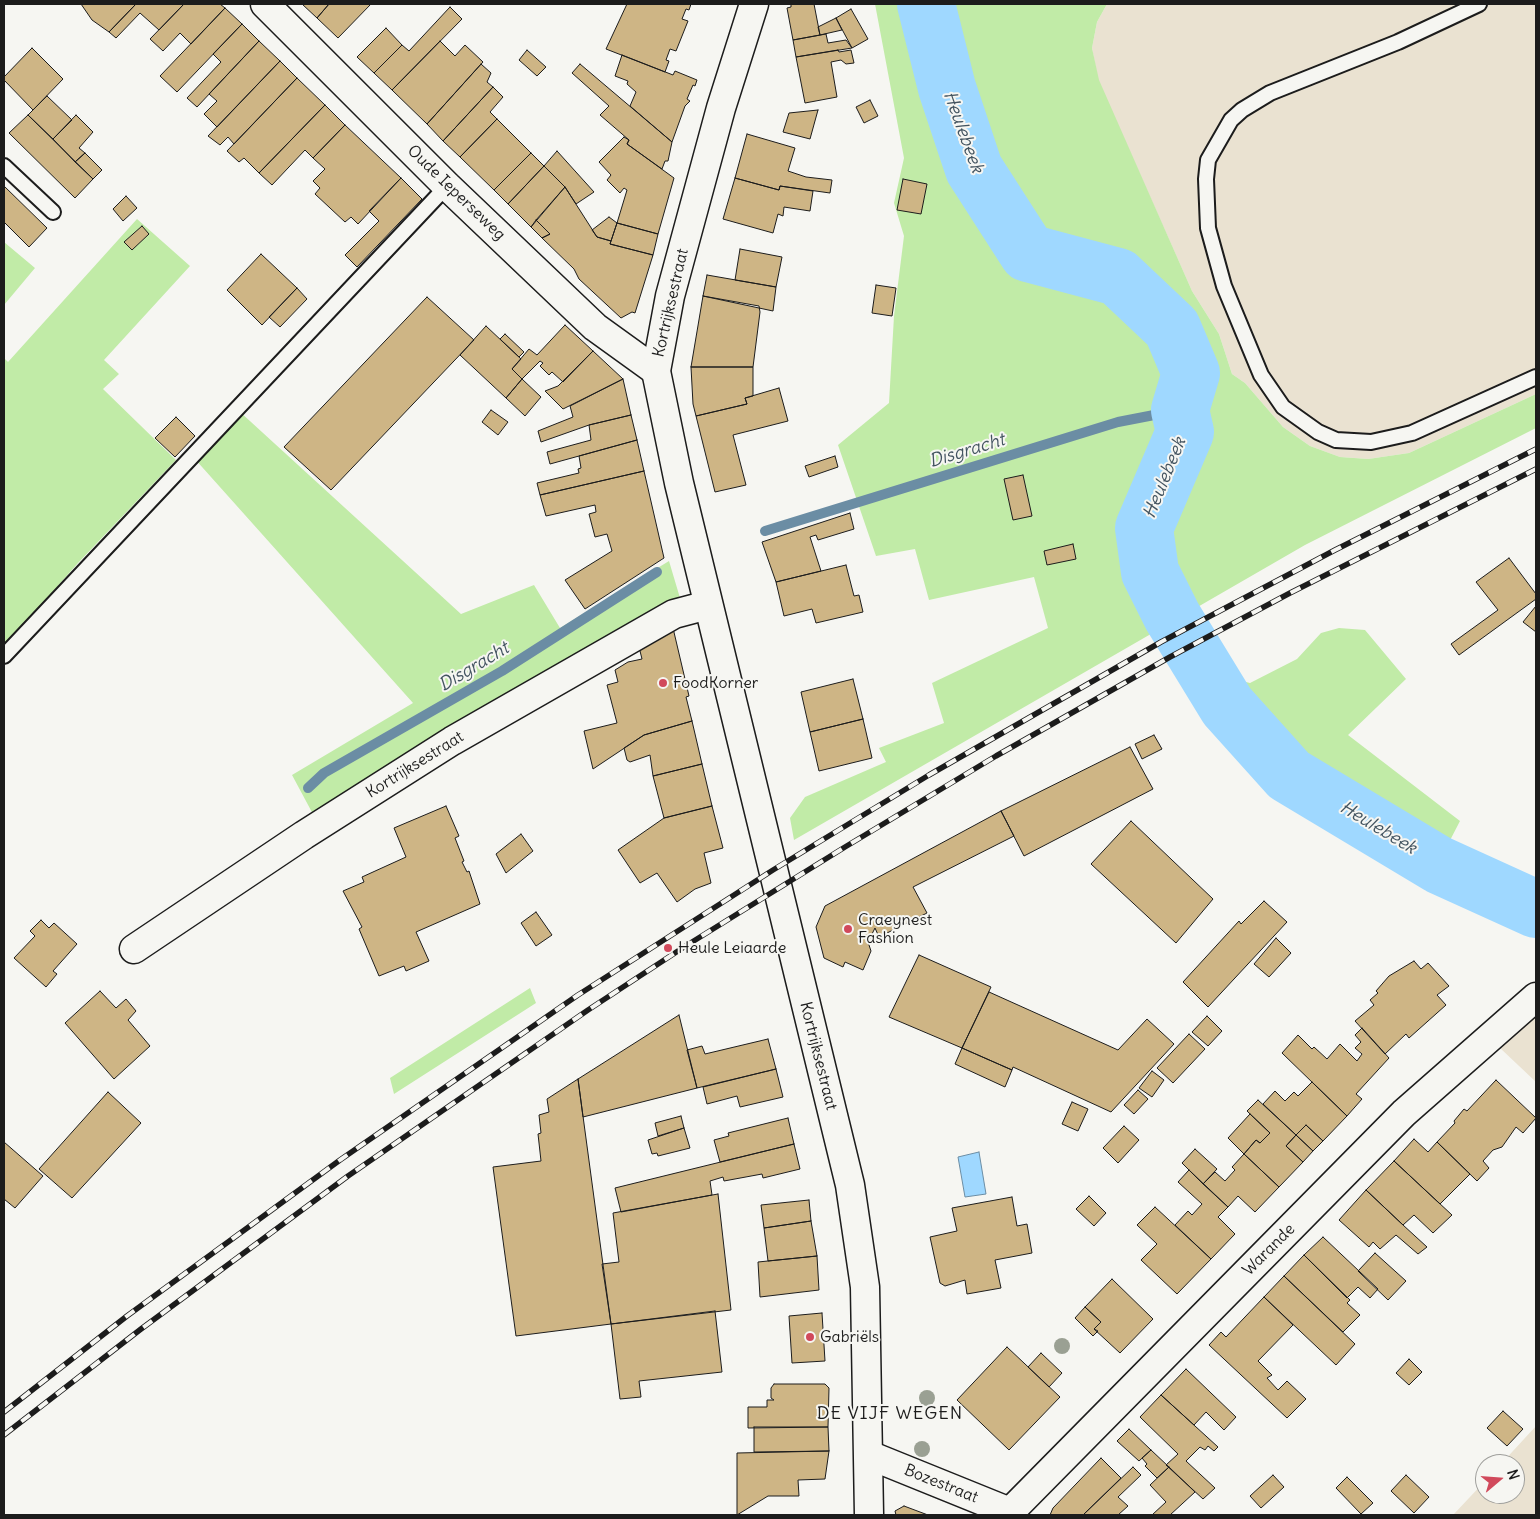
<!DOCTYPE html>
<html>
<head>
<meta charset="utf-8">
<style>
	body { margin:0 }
	#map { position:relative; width:1540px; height:1519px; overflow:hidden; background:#f6f6f2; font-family:Delius,sans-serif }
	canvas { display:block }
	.frame { position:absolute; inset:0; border:5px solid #1c1c1c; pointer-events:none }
	.north { position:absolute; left:1475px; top:1454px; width:50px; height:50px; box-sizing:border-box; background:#f6f6f2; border:1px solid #9f9f9c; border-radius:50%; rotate:72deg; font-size:14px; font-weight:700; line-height:20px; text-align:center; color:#1c1c1c }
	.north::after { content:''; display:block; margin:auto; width:18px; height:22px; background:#d1495b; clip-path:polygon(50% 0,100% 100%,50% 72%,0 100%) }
</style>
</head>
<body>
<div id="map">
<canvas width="1540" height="1519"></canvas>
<div class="frame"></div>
<div class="north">N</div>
</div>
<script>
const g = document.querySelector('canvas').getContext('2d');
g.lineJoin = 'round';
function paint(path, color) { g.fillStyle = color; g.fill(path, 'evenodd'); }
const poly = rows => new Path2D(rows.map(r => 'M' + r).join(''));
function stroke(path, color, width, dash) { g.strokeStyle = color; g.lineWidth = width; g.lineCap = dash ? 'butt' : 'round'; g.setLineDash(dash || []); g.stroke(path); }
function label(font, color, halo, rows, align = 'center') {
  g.font = font + ' Delius,sans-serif'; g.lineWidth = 4; g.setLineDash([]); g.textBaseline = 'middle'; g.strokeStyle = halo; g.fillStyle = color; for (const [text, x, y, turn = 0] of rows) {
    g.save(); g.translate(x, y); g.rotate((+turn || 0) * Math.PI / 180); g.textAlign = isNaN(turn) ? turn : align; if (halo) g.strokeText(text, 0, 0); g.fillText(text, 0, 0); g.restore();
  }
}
paint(poly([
	[1107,4,1536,4,1536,394,1409,453,1368,459,1340,457,1310,446,1283,427,1245,383,1232,374,1219,334,1192,291,1098,80,1092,48,1097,22],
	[1536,1015,1536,1082,1500,1048],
	[1536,1426,1536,1515,1453,1515,1485,1481,1485,1494,1515,1494,1515,1464,1501,1464]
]), '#eae2d1');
paint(poly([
	[875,4,917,4,919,32,939,111,960,163,993,219,1028,266,1046,274,1098,286,1131,300,1160,329,1171,351,1180,386,1172,427,1156,472,1133,518,1159,517,1175,494,1195,448,1200,403,1198,372,1188,338,1157,294,1130,271,1102,260,1058,251,1041,243,999,197,967,132,936,25,933,4,1107,4,1097,22,1092,48,1099,80,1192,291,1219,334,1232,374,1245,383,1283,427,1310,446,1340,457,1368,459,1409,453,1536,394,1536,428,1305,545,794,840,790,818,805,797,886,762,879,748,944,723,932,683,1048,628,1034,577,929,600,915,549,876,556,838,445,889,403,894,316,904,236,894,203,904,158],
	[137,219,190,266,104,360,119,374,103,389,176,460,78,563,4,647,4,358,8,362],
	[4,242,35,268,4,305],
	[239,411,461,614,534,585,560,628,669,561,680,598,314,816,292,775,413,703,194,458],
	[1339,628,1365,630,1406,679,1348,735,1460,821,1430,879,1366,846,1287,786,1306,768,1261,721,1226,677,1250,683,1297,659,1321,633],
	[530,988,536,1003,394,1094,390,1078]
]), '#c1eba7');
const water = poly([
	[979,1152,986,1194,965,1197,958,1157,979,1152]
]);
paint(water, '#9fd8ff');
stroke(water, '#6b8da4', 1);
stroke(poly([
	[765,531,1118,422,1180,410],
	[308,788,324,773,502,671,657,572]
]), '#6b8da4', 10);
stroke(poly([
	[926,4,947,88,974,169,1028,253,1118,277,1172,328,1191,373,1180,410,1185,432,1144,528,1150,572,1172,616,1227,706,1289,775,1439,865,1536,909]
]), '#9fd8ff', 58);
const building = poly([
	[81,4,136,4,109,32,92,20,81,4],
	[136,4,184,4,159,30,140,13,116,38,109,32,136,4],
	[184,4,220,4,225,8,191,44,180,33,163,51,150,39,184,4],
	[302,4,329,4,317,18,302,4],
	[329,4,371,4,338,38,317,18,329,4],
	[627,4,691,4,689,10,686,9,682,19,688,21,676,51,670,49,666,60,669,61,665,72,606,49,627,4],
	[791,4,814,4,820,35,793,40,787,8,791,7,791,4],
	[450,7,462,19,392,90,374,73,402,45,409,51,450,7],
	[225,8,242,24,177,92,160,76,225,8],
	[851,9,868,39,852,48,836,18,851,9],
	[836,18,842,30,820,35,818,27,836,18],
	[242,24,259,41,197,107,187,98,221,62,213,54,242,24],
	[386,28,402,45,374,73,357,57,386,28],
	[826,34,828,43,846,40,852,48,796,57,793,40,826,34],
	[259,41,280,61,217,127,204,114,217,101,209,94,259,41],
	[440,41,455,56,465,45,483,62,427,124,392,90,440,41],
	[32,48,63,79,33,110,4,80,4,77,32,48],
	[527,50,546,67,537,76,519,60,527,50],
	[838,50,839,52,851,50,854,63,846,64,841,60,831,62,837,97,805,103,796,57,838,50],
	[622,55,673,75,675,71,697,80,695,86,693,85,687,99,690,101,685,106,672,142,630,106,636,92,627,84,628,81,615,76,622,55],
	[280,61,297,78,234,144,228,137,220,145,208,136,280,61],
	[481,64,491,73,487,82,493,87,443,141,427,124,481,64],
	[580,64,672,142,668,161,665,161,662,169,627,144,629,140,600,115,609,106,572,73,580,64],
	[297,78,325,105,259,173,244,158,239,162,227,151,297,78],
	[493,87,503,97,490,112,497,119,460,157,443,141,493,87],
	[47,96,72,120,53,139,28,115,47,96],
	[870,100,878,116,864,123,856,107,870,100],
	[325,105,345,125,313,158,305,150,272,185,259,173,325,105],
	[818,110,810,139,783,132,789,113,818,110],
	[28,115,93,179,75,198,9,133,28,115],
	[76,115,93,132,79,148,85,153,75,162,53,139,76,115],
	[497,119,531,153,494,190,460,157,497,119],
	[345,125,401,178,358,224,351,217,345,222,315,194,320,188,313,181,325,169,313,158,345,125],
	[747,134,795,148,788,171,806,177,832,180,830,193,780,186,779,190,735,178,747,134],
	[624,137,629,140,627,144,674,178,658,234,617,223,627,190,624,188,620,193,607,180,611,175,599,162,624,137],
	[557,151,594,192,576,204,565,187,544,166,557,151],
	[85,153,102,170,93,179,75,162,85,153],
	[531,153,544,166,508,204,494,190,531,153],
	[544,166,565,187,531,227,508,204,544,166],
	[401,178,422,199,357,267,345,255,379,221,369,211,401,178],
	[735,178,779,190,780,186,813,191,810,211,784,207,783,216,778,214,773,233,723,219,735,178],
	[903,179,927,184,921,214,897,210,903,179],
	[4,186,47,228,29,247,4,222,4,186],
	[565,187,597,237,611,241,610,244,653,255,635,313,632,312,621,318,579,279,574,269,542,238,550,234,536,220,565,187],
	[126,196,137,208,123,221,113,209,126,196],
	[609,217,617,223,611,241,597,237,592,230,609,217],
	[536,220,550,234,542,238,531,227,536,220],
	[617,223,658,234,653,255,610,244,617,223],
	[142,226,149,234,132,250,124,242,142,226],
	[740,249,782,257,776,287,735,280,740,249],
	[261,254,297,288,262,325,227,290,261,254],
	[707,275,776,287,773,311,703,296,707,275],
	[876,285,896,288,892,316,872,313,876,285],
	[297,288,307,299,280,327,269,317,297,288],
	[703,296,759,306,760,312,753,367,691,367,703,296],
	[427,297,474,340,331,490,284,447,427,297],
	[565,325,593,351,563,382,552,372,549,375,540,366,543,363,540,361,522,379,512,369,529,349,537,355,565,325],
	[486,326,521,359,512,369,522,379,506,398,460,355,486,326],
	[505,334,524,352,519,357,500,339,505,334],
	[593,351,623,379,563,409,545,391,558,386,593,351],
	[691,367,753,367,753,396,745,398,747,404,696,416,693,404,691,367],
	[522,379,541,397,525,416,506,398,522,379],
	[623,379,631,415,589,425,541,442,538,431,573,417,570,406,623,379],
	[779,388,788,421,733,435,746,485,715,492,696,416,747,404,745,398,779,388],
	[491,410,508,422,498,435,482,422,491,410],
	[631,415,637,440,550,464,547,452,591,440,589,425,631,415],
	[176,417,195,436,175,457,155,438,176,417],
	[637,440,644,471,540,495,537,483,579,473,578,469,581,468,579,456,637,440],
	[835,456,838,467,809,477,805,466,835,456],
	[644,471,664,558,585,609,565,580,612,551,607,534,595,537,589,514,596,512,595,505,546,516,540,495,644,471],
	[1023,475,1032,516,1013,520,1004,479,1023,475],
	[850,513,854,529,818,540,816,535,810,537,821,571,776,582,762,542,850,513],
	[1073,544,1076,559,1047,565,1044,551,1073,544],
	[1509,558,1536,594,1536,599,1459,655,1451,644,1498,610,1476,582,1509,558],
	[846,565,854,596,859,595,863,612,816,623,812,609,784,616,776,582,846,565],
	[1536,606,1536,632,1523,622,1536,606],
	[673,628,689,696,686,697,692,721,644,735,593,769,584,731,617,723,607,685,618,682,615,670,628,662,642,659,639,647,673,628],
	[853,679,863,719,810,732,801,692,853,679],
	[863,719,872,758,819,771,810,732,863,719],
	[692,721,702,764,653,776,650,755,630,762,627,760,624,748,644,735,692,721],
	[1154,735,1162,749,1142,759,1135,744,1154,735],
	[1130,747,1153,789,1024,856,1001,811,1130,747],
	[702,764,712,806,664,818,653,776,702,764],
	[446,806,459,836,455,838,464,861,462,862,467,872,469,871,480,904,416,932,429,961,406,971,404,966,379,976,359,929,362,927,343,891,364,882,362,877,406,857,394,828,446,806],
	[712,806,723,848,704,853,711,883,695,889,677,902,657,873,640,883,618,850,664,818,712,806],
	[1001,811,1014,836,913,887,927,913,879,937,875,928,868,942,871,951,863,970,845,962,843,967,824,958,816,927,825,906,1001,811],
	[1131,821,1213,899,1176,943,1091,864,1131,821],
	[521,834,533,851,506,873,496,854,521,834],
	[1264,901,1287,922,1208,1007,1183,982,1239,921,1241,924,1264,901],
	[536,912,552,935,536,946,521,923,536,912],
	[41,920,49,928,54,923,77,944,53,971,57,974,46,987,14,958,35,936,30,931,41,920],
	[1276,938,1291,953,1269,977,1254,964,1276,938],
	[919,955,991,987,962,1048,889,1017,919,955],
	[1414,961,1421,969,1428,963,1449,986,1437,995,1446,1005,1409,1038,1406,1034,1385,1054,1355,1021,1374,1005,1370,1000,1378,993,1376,991,1389,976,1414,961],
	[100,991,116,1008,126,999,136,1011,128,1020,150,1046,114,1079,65,1023,100,991],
	[989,992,1118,1050,1147,1019,1174,1044,1111,1112,1013,1067,1012,1070,962,1048,989,992],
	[679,1015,697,1088,583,1117,578,1079,679,1015],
	[1207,1016,1222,1031,1208,1046,1192,1032,1207,1016],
	[1362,1028,1389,1058,1356,1094,1362,1099,1347,1116,1282,1053,1298,1035,1312,1049,1314,1047,1327,1059,1340,1044,1357,1061,1362,1054,1355,1048,1361,1042,1355,1035,1362,1028],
	[1189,1034,1205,1049,1173,1083,1157,1068,1189,1034],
	[768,1039,776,1069,697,1088,687,1050,702,1046,705,1054,768,1039],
	[962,1048,1012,1070,1005,1087,955,1064,962,1048],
	[776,1069,783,1097,740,1107,737,1096,707,1104,703,1087,776,1069],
	[1152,1071,1164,1080,1152,1097,1139,1088,1152,1071],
	[578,1079,611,1324,516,1336,493,1167,541,1161,538,1134,541,1133,539,1115,549,1112,547,1099,578,1079],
	[1496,1080,1536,1118,1523,1133,1516,1127,1502,1147,1493,1150,1483,1161,1489,1168,1477,1181,1437,1142,1455,1123,1454,1121,1464,1109,1467,1111,1496,1080],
	[1312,1082,1347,1116,1323,1141,1306,1125,1296,1135,1263,1104,1275,1091,1285,1101,1294,1092,1298,1096,1312,1082],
	[1138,1090,1148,1099,1134,1114,1124,1105,1138,1090],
	[108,1092,141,1123,72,1198,39,1169,108,1092],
	[1258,1100,1296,1135,1286,1146,1303,1162,1279,1187,1244,1154,1256,1140,1260,1143,1270,1133,1247,1111,1258,1100],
	[1072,1102,1088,1109,1078,1131,1062,1124,1072,1102],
	[1250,1114,1270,1133,1260,1143,1256,1140,1244,1154,1228,1138,1250,1114],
	[681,1116,684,1128,658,1136,655,1123,681,1116],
	[788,1118,794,1144,720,1162,714,1140,729,1136,728,1133,788,1118],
	[1306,1125,1323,1141,1313,1151,1296,1135,1306,1125],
	[1124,1126,1139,1140,1118,1163,1103,1148,1124,1126],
	[684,1128,690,1148,658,1156,657,1153,652,1154,648,1140,684,1128],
	[1296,1135,1313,1151,1303,1162,1286,1146,1296,1135],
	[1414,1139,1428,1152,1437,1142,1470,1174,1440,1204,1394,1161,1414,1139],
	[4,1142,43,1176,15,1208,4,1199,4,1142],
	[794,1144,800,1169,763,1178,762,1174,724,1181,723,1177,710,1181,712,1195,621,1212,615,1188,794,1144],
	[1195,1149,1217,1169,1203,1184,1182,1163,1195,1149],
	[1244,1154,1279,1187,1255,1212,1238,1196,1228,1207,1203,1184,1215,1172,1225,1181,1235,1170,1232,1167,1244,1154],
	[1394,1161,1452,1215,1433,1233,1414,1215,1403,1225,1366,1190,1394,1161],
	[1189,1170,1228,1207,1218,1217,1235,1234,1211,1259,1175,1225,1188,1211,1192,1215,1202,1204,1178,1182,1189,1170],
	[1366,1190,1403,1225,1427,1247,1418,1254,1396,1235,1380,1249,1373,1242,1369,1247,1339,1220,1366,1190],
	[718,1194,731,1310,611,1324,602,1264,619,1262,613,1213,718,1194],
	[1089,1196,1106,1213,1094,1226,1076,1209,1089,1196],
	[1012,1197,1017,1226,1027,1224,1032,1253,995,1260,1001,1288,967,1294,965,1280,945,1286,940,1283,930,1237,957,1231,952,1208,1012,1197],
	[809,1200,811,1221,764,1228,761,1205,809,1200],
	[1155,1207,1211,1259,1177,1294,1141,1260,1157,1244,1137,1225,1155,1207],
	[811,1221,817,1256,768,1261,764,1228,811,1221],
	[1323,1237,1378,1289,1370,1298,1358,1287,1347,1298,1304,1255,1323,1237],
	[1375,1253,1406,1281,1388,1300,1358,1271,1375,1253],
	[1304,1255,1350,1300,1347,1303,1360,1315,1343,1332,1284,1276,1304,1255],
	[817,1256,819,1290,760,1297,758,1262,817,1256],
	[1284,1276,1355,1344,1336,1365,1264,1297,1284,1276],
	[1112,1279,1153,1319,1120,1353,1094,1329,1101,1322,1085,1307,1112,1279],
	[1264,1297,1293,1325,1258,1361,1272,1375,1267,1378,1278,1390,1287,1381,1306,1399,1287,1418,1209,1345,1221,1332,1226,1337,1264,1297],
	[1085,1307,1101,1322,1094,1329,1098,1331,1093,1336,1075,1318,1085,1307],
	[715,1311,722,1372,639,1381,641,1397,620,1399,611,1324,715,1311],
	[822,1313,825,1361,792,1363,789,1316,822,1313],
	[1007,1347,1060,1397,1009,1450,957,1400,1007,1347],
	[1041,1353,1062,1373,1049,1387,1028,1367,1041,1353],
	[1409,1359,1422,1372,1409,1385,1396,1373,1409,1359],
	[1186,1369,1236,1417,1224,1430,1206,1412,1194,1425,1161,1395,1186,1369],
	[774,1384,825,1384,829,1388,828,1427,748,1428,748,1407,767,1407,767,1400,774,1400,771,1398,771,1388,774,1384],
	[1161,1395,1218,1447,1214,1451,1208,1446,1205,1450,1200,1447,1186,1461,1215,1488,1203,1499,1166,1465,1178,1454,1140,1417,1161,1395],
	[1503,1411,1523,1429,1507,1446,1487,1428,1503,1411],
	[754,1427,828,1427,829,1451,754,1452,754,1427],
	[1129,1429,1151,1450,1139,1461,1117,1441,1129,1429],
	[1151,1450,1169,1467,1157,1478,1145,1466,1147,1464,1142,1458,1151,1450],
	[829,1451,825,1479,798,1480,799,1496,768,1496,737,1515,737,1453,829,1451],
	[1101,1458,1121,1478,1083,1515,1050,1515,1053,1508,1101,1458],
	[1133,1467,1141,1475,1118,1497,1128,1506,1118,1515,1083,1515,1133,1467],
	[1169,1467,1195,1492,1170,1515,1152,1515,1166,1502,1150,1485,1169,1467],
	[1273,1475,1284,1487,1261,1508,1250,1496,1273,1475],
	[1406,1475,1429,1497,1414,1513,1391,1491,1406,1475],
	[1347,1477,1373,1503,1361,1514,1336,1488,1347,1477],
	[904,1506,928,1515,896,1515,895,1511,904,1506]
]);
paint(building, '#ceb585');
stroke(building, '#1c1c1c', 1);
const service = poly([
	[1479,4,1398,42,1270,93,1242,110,1231,120,1208,160,1206,179,1208,228,1224,286,1261,375,1283,407,1318,432,1336,440,1371,442,1412,433,1536,377],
	[4,166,53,212],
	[4,656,447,186]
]);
const minor = poly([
	[265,4,447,186,595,327,656,371],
	[134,949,304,835,452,741,674,614,708,605],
	[869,1455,1010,1512,1013,1515],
	[1010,1512,1404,1113,1536,997]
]);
const tertiary = poly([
	[754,4,721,108,670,296,656,371,679,483,850,1185,865,1287,869,1515]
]);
stroke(service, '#1c1c1c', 18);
stroke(minor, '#1c1c1c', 31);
stroke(tertiary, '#1c1c1c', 31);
stroke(service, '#f6f6f2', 14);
stroke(minor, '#f6f6f2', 28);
stroke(tertiary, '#f6f6f2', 28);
const rail = poly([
	[4,1412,127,1316,340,1160,578,995,773,870,929,775,1161,642,1335,550,1536,449],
	[4,1435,141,1329,348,1176,588,1010,684,947,845,847,996,756,1170,657,1290,593,1536,469]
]);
stroke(rail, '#1c1c1c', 5.5);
stroke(rail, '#f6f6f2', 4, [11]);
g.fillStyle = '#9aa093';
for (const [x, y] of [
	[1062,1346],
	[927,1398],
	[922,1449]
]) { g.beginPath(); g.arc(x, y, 8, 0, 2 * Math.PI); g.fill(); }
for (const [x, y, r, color] of [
	[663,683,5,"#d1495b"],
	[848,929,5,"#d1495b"],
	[668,948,5,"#d1495b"],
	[810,1337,5,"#d1495b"]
]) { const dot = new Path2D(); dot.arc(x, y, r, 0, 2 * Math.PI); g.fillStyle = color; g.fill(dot); stroke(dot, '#f6f6f2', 2); }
label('16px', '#1c1c1c', '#f6f6f2', [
	["Oude Ieperseweg",456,193,44],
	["Kortrijksestraat",671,303,-77],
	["Kortrijksestraat",415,765,-32],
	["Kortrijksestraat",818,1056,76],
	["Warande",1269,1250,-45],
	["Bozestraat",941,1484,22]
]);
label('16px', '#1c1c1c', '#f6f6f2', [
	["FoodKorner",673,683],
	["Craeynest",858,920],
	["Fashion",858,938],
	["Heule Leiaarde",678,948],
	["Gabriëls",820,1337]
], 'left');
label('italic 18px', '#435460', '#f6f6f2', [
	["Heulebeek",963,132,70],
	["Disgracht",967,451,-17],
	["Heulebeek",1165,478,-68],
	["Disgracht",474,667,-31],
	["Heulebeek",1378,828,31]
]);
g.letterSpacing = '1px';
label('18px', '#1c1c1c', '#f6f6f2', [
	["DE VIJF WEGEN",890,1414]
]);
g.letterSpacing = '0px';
</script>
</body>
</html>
